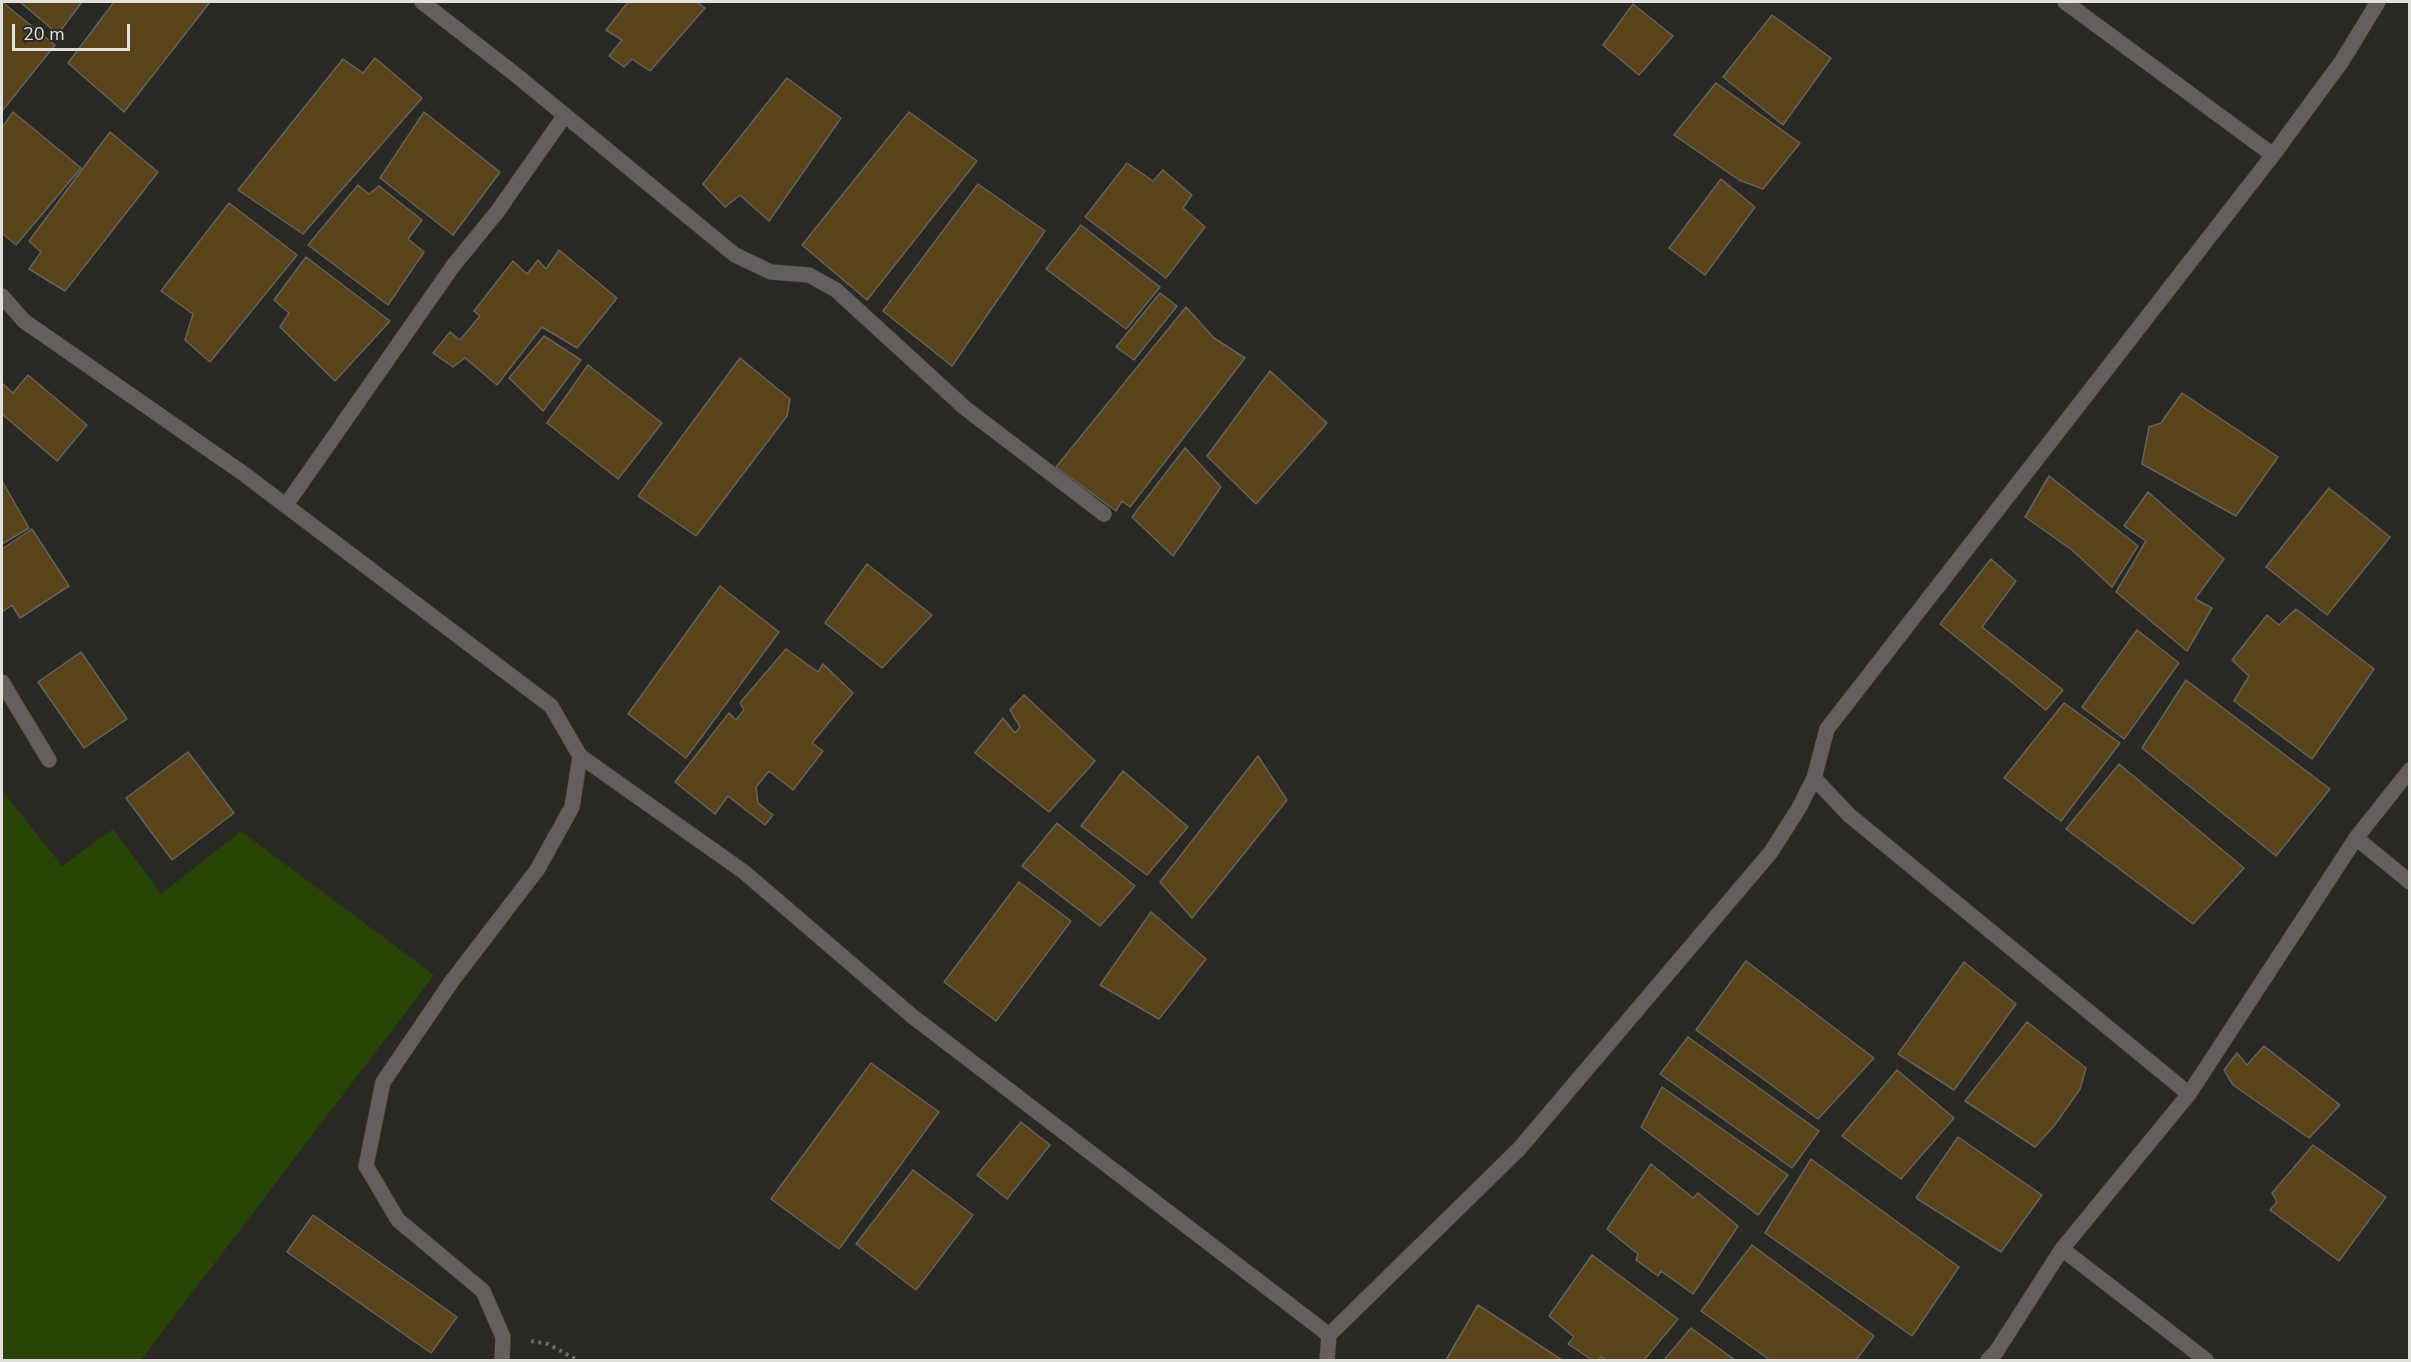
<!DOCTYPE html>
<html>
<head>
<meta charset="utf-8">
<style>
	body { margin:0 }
	#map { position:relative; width:2411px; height:1362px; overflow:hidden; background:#2a2823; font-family:"Nunito Sans",sans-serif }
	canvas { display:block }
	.frame { position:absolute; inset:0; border:3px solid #e2e0dc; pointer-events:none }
	.scale { position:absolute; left:12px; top:24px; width:118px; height:27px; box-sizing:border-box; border:3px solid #e2e0dc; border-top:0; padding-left:8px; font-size:18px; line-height:21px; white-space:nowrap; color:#e2e0dc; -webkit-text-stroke:4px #2a2823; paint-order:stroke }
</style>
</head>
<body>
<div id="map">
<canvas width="2411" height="1362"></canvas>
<div class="frame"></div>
<div class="scale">20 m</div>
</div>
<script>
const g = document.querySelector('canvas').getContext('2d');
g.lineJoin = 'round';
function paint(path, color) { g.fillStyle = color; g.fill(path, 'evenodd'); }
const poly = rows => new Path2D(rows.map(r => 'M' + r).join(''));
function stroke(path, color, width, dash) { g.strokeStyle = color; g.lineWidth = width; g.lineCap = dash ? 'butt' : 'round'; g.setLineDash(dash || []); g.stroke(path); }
paint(poly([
	[2,790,62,866,113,829,161,894,241,831,434,975,141,1360,2,1360]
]), '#274306');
const building = poly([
	[2,2,55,45,2,111,2,2],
	[20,2,82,2,58,34,20,2],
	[114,2,210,2,124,112,68,63,114,2],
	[628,2,697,2,705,8,650,71,632,59,624,67,609,56,622,40,606,30,628,2],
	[1633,4,1673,36,1639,75,1603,45,1633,4],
	[1772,15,1831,58,1783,125,1723,77,1772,15],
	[375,58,422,98,303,234,238,190,343,59,363,73,375,58],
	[787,78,841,118,769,221,740,195,725,207,703,184,787,78],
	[1716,83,1800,143,1763,189,1739,180,1674,135,1716,83],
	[13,112,81,168,16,245,2,233,2,128,13,112],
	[424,112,500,172,453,235,380,178,424,112],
	[909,112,977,161,867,300,802,245,909,112],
	[110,132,158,172,65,291,29,269,41,252,29,241,110,132],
	[1127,163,1153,181,1163,170,1192,195,1183,208,1205,227,1166,278,1085,217,1127,163],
	[1721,179,1755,207,1705,275,1669,248,1721,179],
	[978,184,1045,231,952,366,883,311,978,184],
	[358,185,369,194,379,186,422,220,408,239,424,252,388,305,308,245,358,185],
	[229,203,297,255,210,362,185,340,193,314,161,291,229,203],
	[1081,225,1160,287,1126,329,1046,269,1081,225],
	[559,250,617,298,577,348,542,327,497,385,465,358,453,367,433,353,450,332,460,340,480,316,474,311,513,261,527,274,538,260,546,269,559,250],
	[306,257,390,321,335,381,280,327,289,313,274,300,306,257],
	[1160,293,1177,306,1134,360,1116,347,1160,293],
	[1186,307,1214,338,1245,358,1130,507,1122,501,1116,511,1056,467,1186,307],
	[544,336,581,360,543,411,509,378,544,336],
	[740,358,790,399,787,416,696,536,638,496,740,358],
	[588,365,662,423,618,479,547,423,588,365],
	[1270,371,1327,423,1256,504,1207,456,1270,371],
	[28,375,87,425,57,461,2,414,2,383,13,393,28,375],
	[2182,393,2278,457,2236,516,2142,464,2149,427,2161,423,2182,393],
	[1185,448,1221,487,1173,556,1132,517,1185,448],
	[2049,476,2138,546,2112,587,2072,550,2025,517,2049,476],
	[2,481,29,528,2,544,2,481],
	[2329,488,2390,537,2327,615,2266,567,2329,488],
	[2148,492,2224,559,2195,599,2212,608,2187,651,2116,592,2146,541,2124,526,2148,492],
	[32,529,69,586,20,618,12,605,2,612,2,549,32,529],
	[1991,559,2016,581,1982,627,2063,690,2046,710,1940,624,1991,559],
	[867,564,932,615,882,668,825,623,867,564],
	[720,586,779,632,686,758,628,714,720,586],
	[2296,609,2374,669,2312,759,2234,701,2249,676,2232,660,2267,615,2279,625,2296,609],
	[2137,630,2179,663,2124,739,2082,707,2137,630],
	[786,649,818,672,823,664,853,693,812,743,823,751,793,790,769,771,756,787,758,803,773,815,765,825,728,796,715,814,675,782,729,713,736,720,744,710,740,703,786,649],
	[81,652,127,719,84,748,38,682,81,652],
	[2186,680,2330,789,2276,856,2142,748,2186,680],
	[1024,695,1095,761,1049,812,975,753,1003,718,1015,733,1020,727,1010,710,1024,695],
	[2064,703,2120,743,2061,821,2004,778,2064,703],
	[188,752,234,813,172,860,126,798,188,752],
	[1258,756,1287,800,1192,918,1160,882,1258,756],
	[2119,764,2244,868,2193,924,2066,829,2119,764],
	[1123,771,1188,827,1147,875,1081,826,1123,771],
	[1057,823,1135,886,1100,926,1022,866,1057,823],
	[1019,882,1071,921,996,1021,944,982,1019,882],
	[1151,912,1206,959,1159,1019,1100,985,1151,912],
	[1746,961,1874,1058,1818,1119,1696,1030,1746,961],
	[1964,962,2016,1004,1954,1090,1898,1054,1964,962],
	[2027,1022,2086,1068,2080,1089,2054,1126,2035,1147,1965,1101,2027,1022],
	[1688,1037,1819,1131,1792,1168,1660,1074,1688,1037],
	[2264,1046,2340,1105,2309,1138,2233,1085,2224,1070,2237,1053,2247,1065,2264,1046],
	[871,1063,939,1112,839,1249,771,1199,871,1063],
	[1897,1070,1954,1118,1901,1179,1842,1136,1897,1070],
	[1662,1087,1788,1175,1758,1215,1641,1127,1662,1087],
	[1021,1122,1050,1145,1007,1199,977,1175,1021,1122],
	[1958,1137,2042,1195,2001,1252,1916,1198,1958,1137],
	[2313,1145,2386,1197,2339,1261,2270,1210,2277,1202,2272,1193,2313,1145],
	[1811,1159,1959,1267,1912,1336,1765,1233,1811,1159],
	[1651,1164,1693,1198,1698,1193,1738,1226,1693,1294,1661,1271,1658,1276,1636,1260,1638,1254,1607,1229,1651,1164],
	[913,1170,973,1215,916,1290,856,1244,913,1170],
	[313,1215,457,1317,431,1353,287,1252,313,1215],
	[1752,1245,1874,1336,1856,1360,1770,1360,1701,1311,1752,1245],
	[1592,1255,1678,1319,1644,1360,1606,1360,1601,1357,1598,1360,1592,1360,1568,1344,1574,1337,1549,1316,1592,1255],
	[1478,1305,1562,1360,1446,1360,1478,1305],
	[1691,1328,1735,1360,1664,1360,1691,1328]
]);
paint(building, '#58431a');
stroke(building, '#66635d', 1.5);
const minor = poly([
	[422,2,516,75,735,255,771,272,809,275,836,290,965,408,1104,514],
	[2065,2,2273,155],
	[2,296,24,321,244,474,551,706,580,756,744,872,912,1016,1329,1335],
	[286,505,453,266,497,212,565,115],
	[2,682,49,760],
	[1814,778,1849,815,2189,1094],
	[2356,838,2410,882],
	[2062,1249,2206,1360],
	[502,1360,503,1337,483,1291,398,1220,366,1166,383,1082,452,981,537,870,572,807,580,756],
	[1327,1360,1329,1335,1519,1149,1771,852,1799,808,1814,778,1827,729,2273,155,2342,61,2378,2],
	[1988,1360,1996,1352,2062,1249,2189,1094,2356,838,2410,770]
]);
stroke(minor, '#474541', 16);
stroke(poly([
	[531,1341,548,1344,577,1360]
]), '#6e6c68', 4, [3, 4.5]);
stroke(minor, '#635f5f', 15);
</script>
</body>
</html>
